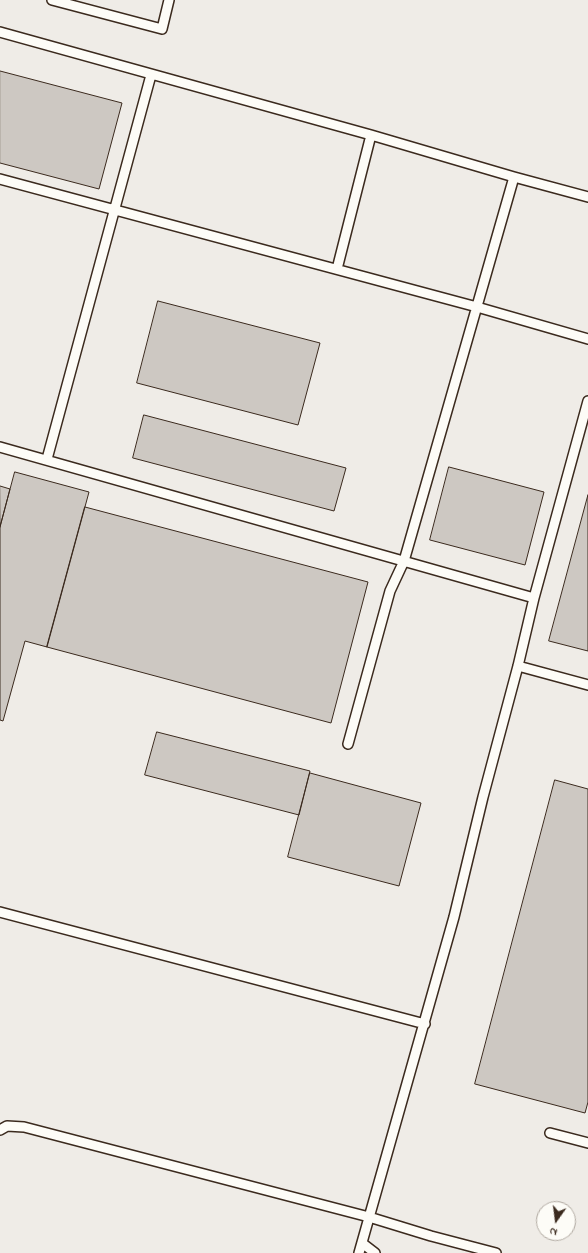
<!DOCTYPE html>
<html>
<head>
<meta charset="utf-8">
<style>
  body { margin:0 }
  #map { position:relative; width:588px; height:1253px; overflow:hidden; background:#fdfcf7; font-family:"Indie Flower",sans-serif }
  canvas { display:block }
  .north { position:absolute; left:536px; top:1201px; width:40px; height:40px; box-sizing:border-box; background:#fdfcf7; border:1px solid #afa8a0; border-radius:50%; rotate:194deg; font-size:11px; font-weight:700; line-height:16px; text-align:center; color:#3b2a1e }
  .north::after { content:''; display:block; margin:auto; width:14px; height:18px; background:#3b2a1e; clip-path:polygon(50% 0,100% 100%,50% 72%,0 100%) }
</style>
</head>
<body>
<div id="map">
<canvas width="588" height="1253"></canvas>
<div class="north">N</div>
</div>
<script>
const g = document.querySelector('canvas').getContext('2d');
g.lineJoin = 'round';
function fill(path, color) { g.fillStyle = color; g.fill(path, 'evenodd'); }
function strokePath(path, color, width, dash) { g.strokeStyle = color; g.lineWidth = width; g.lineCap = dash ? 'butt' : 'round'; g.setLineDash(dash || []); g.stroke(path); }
fill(new Path2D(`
  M 0,0 L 588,0 L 588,1253 L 0,1253 ZM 544,1209 L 568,1209 L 568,1233 L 544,1233 Z`), '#efece7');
const building = new Path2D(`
  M 0,71 L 122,103 L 99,189 L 0,163 Z
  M 158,301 L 320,343 L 298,425 L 137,383 Z
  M 144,415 L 346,468 L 334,511 L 133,458 Z
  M 449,467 L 544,492 L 525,565 L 430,540 Z
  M 15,472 L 89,492 L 47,647 L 25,641 L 3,721 L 0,720 L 0,527 Z
  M 0,486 L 10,489 L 0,527 Z
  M 588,495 L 588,651 L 549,641 Z
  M 85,507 L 368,582 L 331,723 L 47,647 Z
  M 157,732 L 310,771 L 299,815 L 145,775 Z
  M 310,773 L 421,803 L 399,886 L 288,857 Z
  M 555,780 L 588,789 L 588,1102 L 585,1113 L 475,1084 Z`);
fill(building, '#cdc8c2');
strokePath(building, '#3b2a1e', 1);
const lane = new Path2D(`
  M 52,0 L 162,29 L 169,0
  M 0,32 L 371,135 L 514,177 L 588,197
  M 0,179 L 477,307 L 588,339
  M 337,269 L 371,135
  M 0,447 L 534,598
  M 47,459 L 151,75
  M 518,666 L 588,685
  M 348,744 L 390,591 L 404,561 L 514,177
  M 0,912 L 425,1024
  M 0,1130 L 7,1126 L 24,1127 L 369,1217 L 431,1236 L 496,1253
  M 550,1133 L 588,1143
  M 362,1243 L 375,1253
  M 359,1253 L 454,917 L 483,797 L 518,666 L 534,598 L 588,401`);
strokePath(lane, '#3b2a1e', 12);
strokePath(lane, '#fdfcf7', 9);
</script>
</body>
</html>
